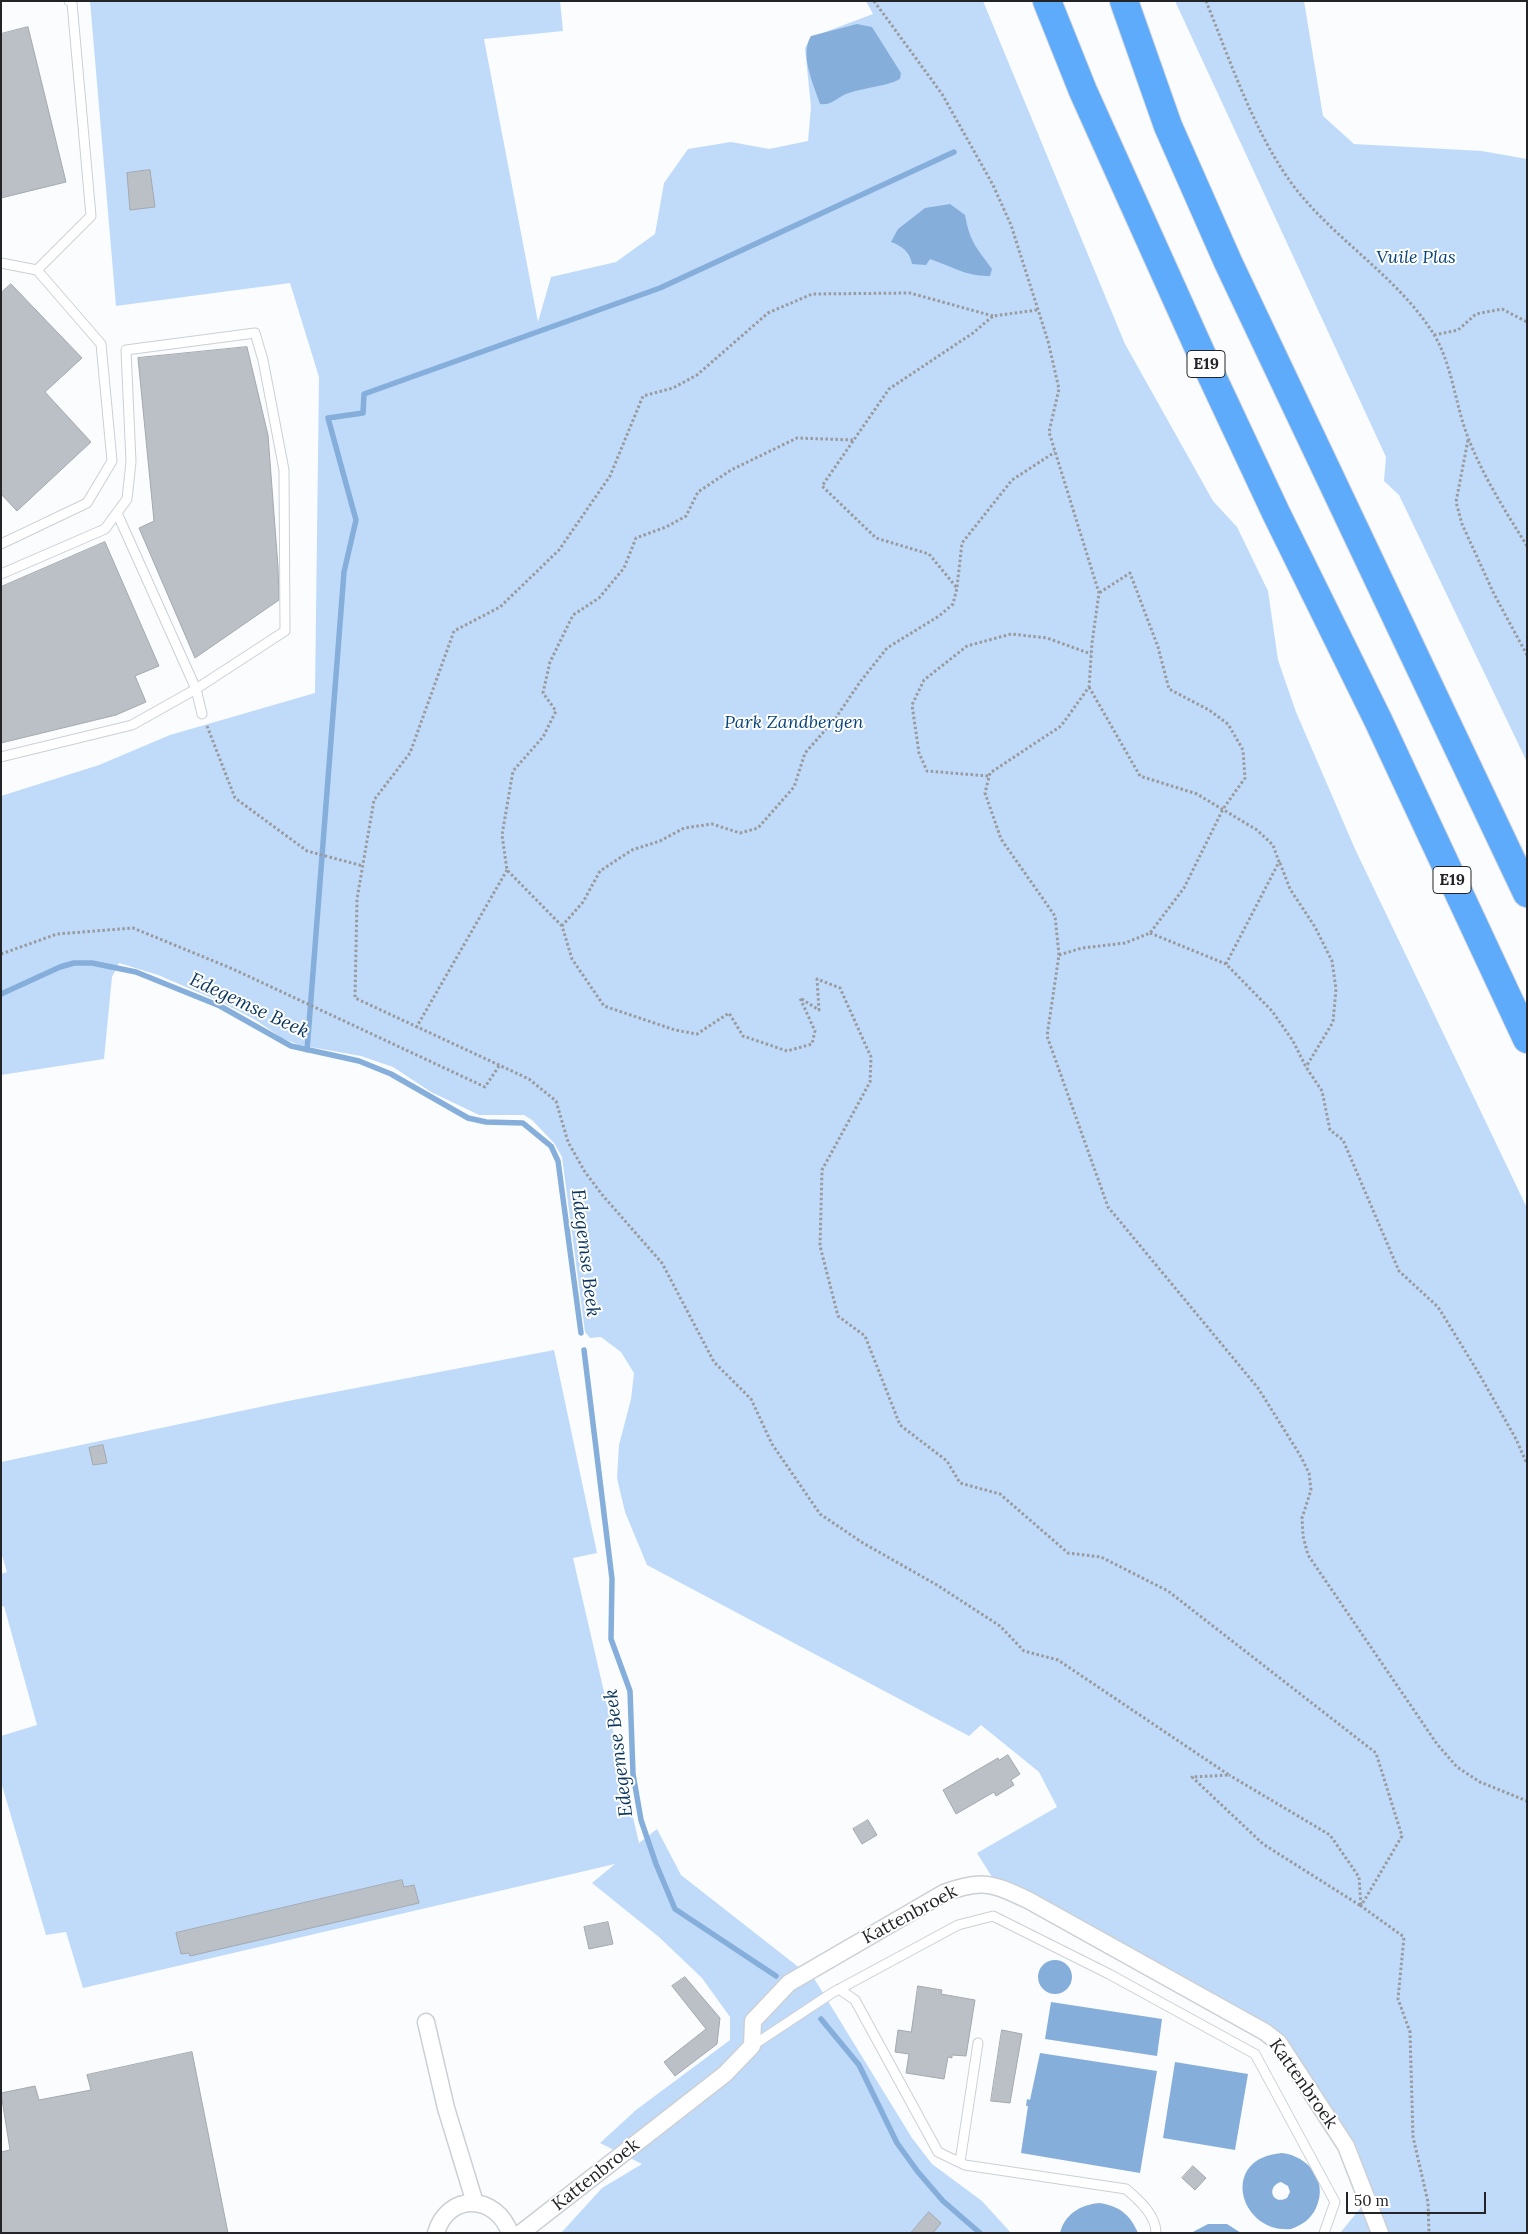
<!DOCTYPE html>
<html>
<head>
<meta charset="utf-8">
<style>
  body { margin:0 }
  #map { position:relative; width:1528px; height:2234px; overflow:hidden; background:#fafcfe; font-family:Lora,serif }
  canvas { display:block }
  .frame { position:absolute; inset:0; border:2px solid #232427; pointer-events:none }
  .scale { position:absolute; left:1346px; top:2192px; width:140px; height:22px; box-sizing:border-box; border:2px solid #232427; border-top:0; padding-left:6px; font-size:15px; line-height:18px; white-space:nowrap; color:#232427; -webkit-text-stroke:4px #fff; paint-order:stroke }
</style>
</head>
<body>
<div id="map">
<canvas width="1528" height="2234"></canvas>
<div class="frame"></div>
<div class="scale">50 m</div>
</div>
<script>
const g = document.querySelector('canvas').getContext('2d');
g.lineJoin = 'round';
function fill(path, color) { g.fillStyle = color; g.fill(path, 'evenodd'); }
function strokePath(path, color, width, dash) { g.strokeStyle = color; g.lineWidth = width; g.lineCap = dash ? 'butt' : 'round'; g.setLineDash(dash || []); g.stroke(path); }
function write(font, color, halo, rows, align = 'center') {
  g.font = font + ' Lora,serif'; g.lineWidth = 4; g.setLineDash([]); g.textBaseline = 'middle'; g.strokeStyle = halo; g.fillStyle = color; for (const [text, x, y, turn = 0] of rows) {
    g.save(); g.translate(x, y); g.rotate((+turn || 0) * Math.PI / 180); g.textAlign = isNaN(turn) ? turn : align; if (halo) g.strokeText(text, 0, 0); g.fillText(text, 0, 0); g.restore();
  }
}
fill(new Path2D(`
  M 90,1 L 560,1 L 563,31 L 484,39 L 538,322 L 551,277 L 616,262 L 655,234 L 664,183 L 688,149 L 731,142 L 769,149 L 808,141 L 811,107 L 805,48 L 812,37 L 873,14 L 866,1 L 983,1 L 1125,344 L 1213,501 L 1237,527 L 1268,591 L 1278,660 L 1296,712 L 1355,849 L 1527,1208 L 1527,2233 L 1340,2233 L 1368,2199 L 1279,2043 L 997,1885 L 977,1853 L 1057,1807 L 1039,1772 L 981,1725 L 969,1736 L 647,1565 L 625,1512 L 617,1478 L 619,1445 L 631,1399 L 634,1373 L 621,1352 L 601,1337 L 590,1338 L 585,1332 L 562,1157 L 554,1143 L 532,1120 L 524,1115 L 479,1115 L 431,1092 L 393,1067 L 361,1056 L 299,1045 L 282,1038 L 254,1019 L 221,1002 L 158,975 L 119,963 L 112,977 L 104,1059 L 1,1075 L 1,796 L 99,765 L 170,735 L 315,693 L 319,377 L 290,283 L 116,306 Z
  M 1175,1 L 1304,1 L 1323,116 L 1354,144 L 1482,151 L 1527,159 L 1527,762 L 1399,495 L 1384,481 L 1386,457 Z
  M 554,1350 L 597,1553 L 573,1558 L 639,1843 L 657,1829 L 681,1875 L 815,1980 L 912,2138 L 932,2164 L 982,2201 L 1011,2233 L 561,2233 L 602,2188 L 642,2164 L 600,2143 L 636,2110 L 730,2040 L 730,2017 L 702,1978 L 659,1937 L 592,1883 L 615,1864 L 83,1988 L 66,1932 L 46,1935 L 1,1782 L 1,1736 L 37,1725 L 4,1606 L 1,1607 L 1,1574 L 7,1572 L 1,1552 L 1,1462 L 288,1401 Z`), '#c0dbfa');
fill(new Path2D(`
  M 857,24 L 872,27 L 901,73 L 900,79 C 885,87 866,87 849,93 C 838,96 832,106 820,104 C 814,85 799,55 811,36 Z
  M 950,204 L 965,215 C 970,243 977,248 992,269 L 990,276 C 967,277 951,266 930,259 L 926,265 L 912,264 C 910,252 902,246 891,242 L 898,229 L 925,208 Z
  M1038 1977a17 17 0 1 1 34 0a17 17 0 1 1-34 0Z
  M 1051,2002 L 1162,2019 L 1157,2056 L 1045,2039 Z
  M 1040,2053 L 1157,2071 L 1140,2173 L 1021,2153 L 1028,2106 L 1026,2106 L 1027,2099 L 1030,2100 Z
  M 1175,2062 L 1248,2074 L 1235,2150 L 1163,2138 Z
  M 1282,2153 C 1308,2156 1329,2181 1316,2208 C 1311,2219 1302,2225 1291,2229 C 1240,2234 1218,2158 1282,2153 ZM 1281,2182 L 1288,2186 L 1290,2192 L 1287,2198 C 1272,2206 1266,2186 1281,2182 Z
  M 1099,2203 C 1119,2206 1130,2214 1138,2233 L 1060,2233 C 1065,2214 1080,2205 1099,2203 Z
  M 1208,2224 L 1227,2224 L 1241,2233 L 1191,2233 Z`), '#86aedb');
strokePath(new Path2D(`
  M 1,994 L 60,967 L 74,963 L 92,963 L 136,972 L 220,1006 L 291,1046 L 359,1061 L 391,1074 L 468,1118 L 486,1122 L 523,1123 L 551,1146 L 558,1161 L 581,1333
  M 307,1050 L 344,572 L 356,520 L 328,418 L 363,413 L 364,394 L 660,288 L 954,152
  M 584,1350 L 612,1579 L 611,1639 L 630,1691 L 633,1774 L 641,1820 L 656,1864 L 675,1909 L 776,1976
  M 821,2019 L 859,2065 L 897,2143 L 918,2172 L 943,2201 L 980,2233`), '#86aedb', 5.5);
const building = new Path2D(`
  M 28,27 L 66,182 L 1,198 L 1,34 Z
  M 150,170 L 155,207 L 130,210 L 127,173 Z
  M 11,284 L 82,358 L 45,392 L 91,442 L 17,511 L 1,494 L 1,293 Z
  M 247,347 L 268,435 L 278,567 L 279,600 L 195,658 L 139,528 L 154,521 L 138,358 Z
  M 105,542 L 159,666 L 135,676 L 146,702 L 116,715 L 1,743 L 1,587 Z
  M 103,1445 L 107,1463 L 93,1465 L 89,1448 Z
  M 1008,1755 L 1020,1774 L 1011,1780 L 1014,1785 L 996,1796 L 994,1792 L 956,1814 L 943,1790 L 998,1758 L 999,1760 Z
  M 868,1820 L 877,1835 L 862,1844 L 853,1829 Z
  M 402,1880 L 404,1887 L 414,1885 L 419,1903 L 190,1956 L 189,1953 L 181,1954 L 176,1933 Z
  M 608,1922 L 613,1944 L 589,1949 L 584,1927 Z
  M 685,1977 L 720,2018 L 717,2044 L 675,2076 L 664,2062 L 706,2029 L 672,1986 Z
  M 918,1986 L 942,1990 L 941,1994 L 975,2000 L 966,2056 L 952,2055 L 952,2058 L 948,2057 L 944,2079 L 906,2073 L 909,2054 L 895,2052 L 898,2030 L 911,2032 Z
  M 1002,2030 L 1022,2034 L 1010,2103 L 991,2101 Z
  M 192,2052 L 228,2233 L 1,2233 L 1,2152 L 10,2150 L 1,2093 L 35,2086 L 39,2100 L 91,2090 L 87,2075 Z
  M 1193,2166 L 1206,2178 L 1195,2190 L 1182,2178 Z
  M 929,2212 L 941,2223 L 933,2233 L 911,2233 Z`);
fill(building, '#bbc0c6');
strokePath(building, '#a4a9af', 1);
const lane = new Path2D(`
  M 1,263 L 37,270 L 101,344 L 112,461 L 87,503 L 1,544
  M 37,270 L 91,216 L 72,3 L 69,1
  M 1,574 L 105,529 L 127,499 L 131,462 L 126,350 L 255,333 L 263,360 L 284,470 L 285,631 L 196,689 L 202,714
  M 1,757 L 132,725 L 196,689 L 117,513
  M 839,1989 L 855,2000 L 938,2152 L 965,2165 L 1126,2189 C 1139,2200 1156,2215 1156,2233
  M 752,2046 L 832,1993 L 958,1925 L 993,1916 L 1109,1974 L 1255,2054 L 1335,2202 L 1324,2233
  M 960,2162 L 978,2043`);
const street = new Path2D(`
  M 426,2022 L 446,2108 L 475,2203
  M 436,2233 C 448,2192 496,2194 510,2233
  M 521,2233 L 725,2074 L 752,2046 L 753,2021 L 789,1983 L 944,1893 C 982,1879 992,1883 1028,1900 L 1265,2032 L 1279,2043 L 1346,2146 L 1380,2233`);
const highway = new Path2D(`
  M 1047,1 L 1083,91 L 1201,353 L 1276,513 L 1378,720 L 1527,1039
  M 1124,1 L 1168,126 L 1228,262 L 1527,893`);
strokePath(lane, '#cbd0d6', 11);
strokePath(street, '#cbd0d6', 19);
strokePath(highway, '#d7d8d8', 30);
strokePath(new Path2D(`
  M 874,1 L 942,94 L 993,185 L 1011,225 L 1048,341 L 1059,389 L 1049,432 L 1099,593 L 1092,643 L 1089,687 L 1061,726 L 990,773 L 985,793 L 1001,839 L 1055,916 L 1059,955 L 1047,1036 L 1108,1207 L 1258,1388 L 1300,1455 L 1309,1473 L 1311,1490 L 1302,1518 L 1303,1536 L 1308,1555 L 1437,1744 L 1457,1767 L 1480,1782 L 1527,1801
  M 1206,1 C 1232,65 1259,148 1305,200 C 1346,247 1399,280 1433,333 C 1453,365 1455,406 1469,440 C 1484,478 1506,512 1527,546
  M 1037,310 L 993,316 L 973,333 L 889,389 L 822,486 L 876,538 L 929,554 L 957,588 L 953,604 L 939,616 L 887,648 L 860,682 L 835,719 L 805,753 L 794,787 L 758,828 L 740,833 L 712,824 L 684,828 L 660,841 L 632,850 L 600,871 L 583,902 L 562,926 L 572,959 L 604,1006 L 675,1030 L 697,1034 L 729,1013 L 743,1036 L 787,1051 L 812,1044 L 815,1031 L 800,998 L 819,1010 L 817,979 L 840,988 L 871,1057 L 870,1082 L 822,1170 L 820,1246 L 838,1316 L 865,1336 L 900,1425 L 947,1461 L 960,1483 L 1000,1494 L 1068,1553 L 1101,1557 L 1168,1591 L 1376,1753 L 1402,1836 L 1361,1906 L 1404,1937 L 1398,1999 L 1410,2032 L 1413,2137 L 1428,2202 L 1429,2233
  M 993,316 L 910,293 L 812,294 L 768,313 L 697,375 L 673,388 L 643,396 L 610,476 L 559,550 L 500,607 L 454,631 L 410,753 L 374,800 L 357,899 L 355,998 L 529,1079 L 556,1101 L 568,1142 L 585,1172 L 604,1197 L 662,1263 L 714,1362 L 751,1399 L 772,1444 L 820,1514 L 863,1543 L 937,1585 L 1000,1626 L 1024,1651 L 1058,1660 L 1229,1775 L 1192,1777 L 1263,1844 L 1361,1906 L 1359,1877 L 1330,1835 L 1229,1775
  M 1434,335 L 1458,330 L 1476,314 L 1502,309 L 1527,322
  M 1468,440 L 1456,502 L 1462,524 L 1494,594 L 1527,655
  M 957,587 L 962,543 L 1012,480 L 1055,452
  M 1089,687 L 1140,776 L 1197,794 L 1257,830 L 1273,845 L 1279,862 L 1226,964 L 1272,1011 L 1293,1041 L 1306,1067 L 1322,1091 L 1330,1130 L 1343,1140 L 1399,1271 L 1438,1307 L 1478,1372 L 1516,1439 L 1527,1464
  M 207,726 L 235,798 L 307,851 L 363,866
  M 988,776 L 927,771 L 919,753 L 912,705 L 924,680 L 967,646 L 1011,634 L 1047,638 L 1091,654
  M 1280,863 L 1290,889 L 1315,927 L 1332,961 L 1336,989 L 1333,1022 L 1306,1067
  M 562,926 L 507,870 L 502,835 L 513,771 L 543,737 L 556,711 L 543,693 L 550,662 L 573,615 L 599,598 L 624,568 L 636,538 L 666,527 L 686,516 L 698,492 L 731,470 L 797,438 L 853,440
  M 1150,933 L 1226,964
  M 1,954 L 57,934 L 133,928 L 233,969 L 485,1087 L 499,1066
  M 1059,955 L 1082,948 L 1125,943 L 1150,933 L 1184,888 L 1223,809 L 1245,778 L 1243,750 L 1228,724 L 1209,710 L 1169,689 L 1158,647 L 1130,573 L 1099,593
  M 416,1028 L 507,870`), '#999a9d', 3, [2.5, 2.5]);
strokePath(lane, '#fff', 9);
strokePath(street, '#fff', 16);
strokePath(highway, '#5eaafb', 28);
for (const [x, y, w] of [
  [1206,364,38],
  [1452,880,38]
]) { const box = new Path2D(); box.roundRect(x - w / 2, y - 13.5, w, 27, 4); g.fillStyle = '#fff'; g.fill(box); strokePath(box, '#232427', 1); }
write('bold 16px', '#232427', null, [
  ["E19",1206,364],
  ["E19",1452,880]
]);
write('italic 18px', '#07447b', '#fff', [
  ["Vuile Plas",1416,258],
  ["Park Zandbergen",794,723]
]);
write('18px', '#232427', '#fff', [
  ["Kattenbroek",910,1915,-28],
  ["Kattenbroek",1303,2084,55],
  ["Kattenbroek",596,2175,-38]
]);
write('italic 19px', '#09355e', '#fff', [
  ["Edegemse Beek",249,1006,25],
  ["Edegemse Beek",585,1253,83],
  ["Edegemse Beek",619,1753,-97]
]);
</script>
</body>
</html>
